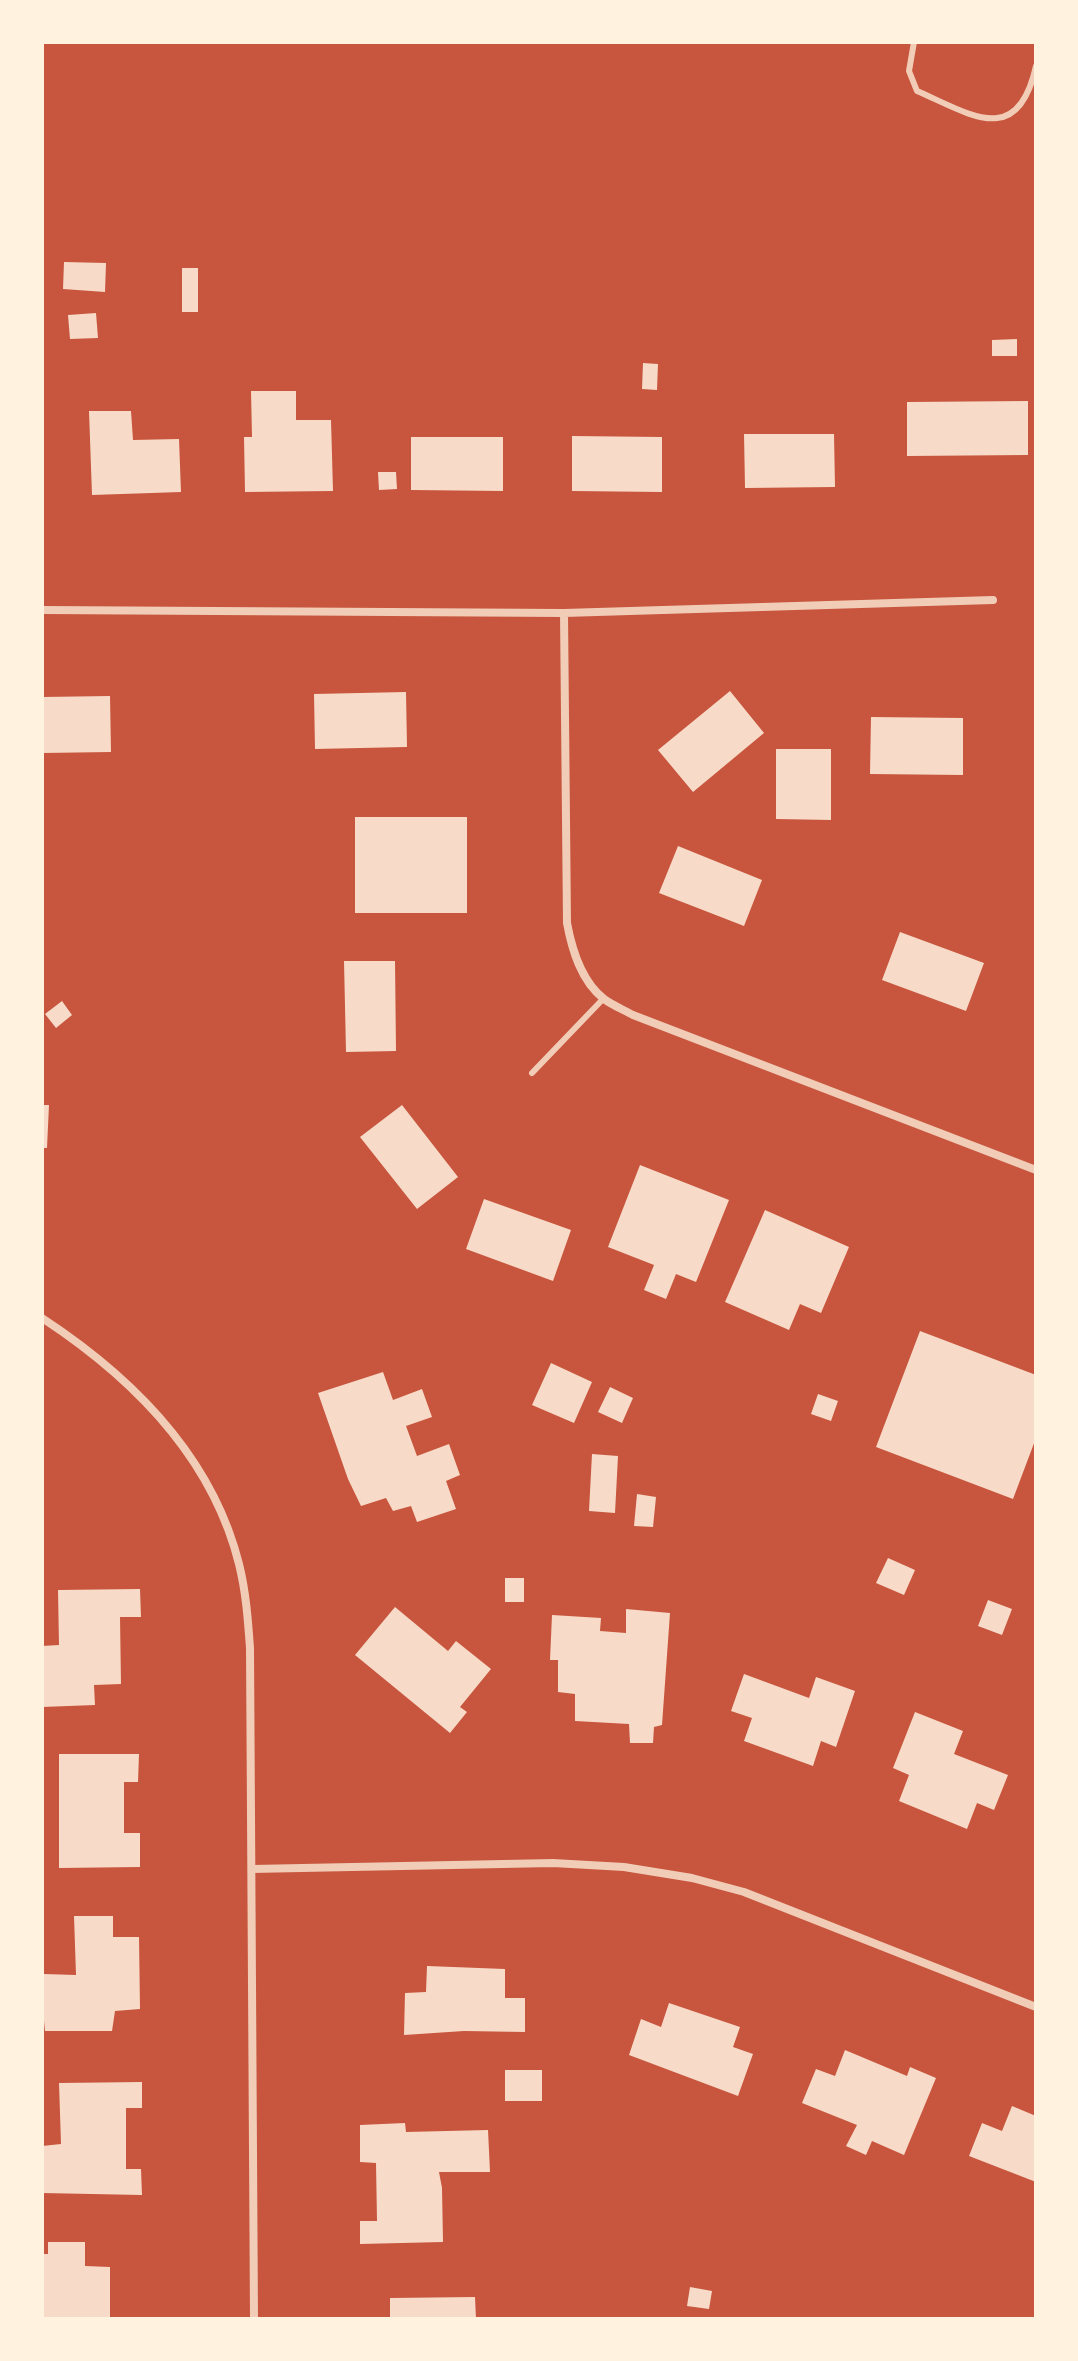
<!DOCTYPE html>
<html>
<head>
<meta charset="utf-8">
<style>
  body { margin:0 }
  #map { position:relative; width:1078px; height:2361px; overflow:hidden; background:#c8553d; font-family:"PT Sans",sans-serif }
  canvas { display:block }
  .frame { position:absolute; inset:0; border:44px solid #fff3e0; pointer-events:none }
</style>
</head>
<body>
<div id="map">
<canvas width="1078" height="2361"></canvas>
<div class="frame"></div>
</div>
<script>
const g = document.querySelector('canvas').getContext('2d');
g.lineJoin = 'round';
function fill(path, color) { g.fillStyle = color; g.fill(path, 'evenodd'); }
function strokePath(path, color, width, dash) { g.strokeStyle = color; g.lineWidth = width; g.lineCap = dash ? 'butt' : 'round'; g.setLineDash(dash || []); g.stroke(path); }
fill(new Path2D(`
  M 64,262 L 106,263 L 105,292 L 63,289 Z
  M 182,268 L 198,268 L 198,312 L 182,312 Z
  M 96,313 L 98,338 L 70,339 L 68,315 Z
  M 1017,339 L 1017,356 L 992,356 L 992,340 Z
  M 643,363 L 658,364 L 657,390 L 642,389 Z
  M 251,391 L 296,391 L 296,420 L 331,420 L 333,491 L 245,492 L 244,437 L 252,437 Z
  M 1028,401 L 1028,455 L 907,456 L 907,402 Z
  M 89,411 L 131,411 L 133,440 L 179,439 L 181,492 L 92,495 Z
  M 744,434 L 834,434 L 835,487 L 745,488 Z
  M 572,436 L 662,437 L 662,492 L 572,491 Z
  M 411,437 L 503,437 L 503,491 L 411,490 Z
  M 378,472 L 396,472 L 397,489 L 379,490 Z
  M 730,691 L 764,733 L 693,792 L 658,750 Z
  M 406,692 L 407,747 L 315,749 L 314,694 Z
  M 110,696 L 111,752 L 42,753 L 42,697 Z
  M 871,717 L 963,718 L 963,775 L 870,774 Z
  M 776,749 L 831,749 L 831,820 L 776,819 Z
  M 355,817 L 467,817 L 467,913 L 355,913 Z
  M 678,846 L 762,880 L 744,926 L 659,893 Z
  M 900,932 L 984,963 L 966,1011 L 882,980 Z
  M 344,961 L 395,961 L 396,1051 L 346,1052 Z
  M 62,1001 L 72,1015 L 56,1028 L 45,1014 Z
  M 42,1105 L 49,1105 L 47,1148 L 42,1148 Z
  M 402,1105 L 458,1177 L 417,1209 L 360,1137 Z
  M 640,1165 L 729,1200 L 696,1282 L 676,1274 L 666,1299 L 644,1290 L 654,1265 L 608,1247 Z
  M 484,1199 L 571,1230 L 553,1281 L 466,1249 Z
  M 765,1210 L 849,1247 L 821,1313 L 800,1304 L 789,1330 L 725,1302 Z
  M 920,1331 L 1036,1375 L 1036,1438 L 1013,1499 L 876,1447 Z
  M 551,1363 L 592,1382 L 574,1423 L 532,1405 Z
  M 383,1372 L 393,1400 L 422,1389 L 432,1417 L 406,1426 L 417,1456 L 449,1444 L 460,1475 L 446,1481 L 456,1509 L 417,1522 L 411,1506 L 393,1511 L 386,1498 L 361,1506 L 348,1479 L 318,1393 Z
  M 610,1387 L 633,1398 L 622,1423 L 598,1412 Z
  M 818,1394 L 838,1401 L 831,1421 L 811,1414 Z
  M 592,1454 L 618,1456 L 615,1513 L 589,1511 Z
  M 637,1494 L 656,1497 L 653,1527 L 634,1526 Z
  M 888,1558 L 915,1570 L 904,1595 L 876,1583 Z
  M 505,1578 L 524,1578 L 524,1602 L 505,1602 Z
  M 140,1589 L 141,1617 L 120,1617 L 121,1684 L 94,1685 L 95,1705 L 42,1707 L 42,1646 L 59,1645 L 58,1590 Z
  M 988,1600 L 1012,1609 L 1002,1635 L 978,1626 Z
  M 395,1607 L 448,1651 L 456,1641 L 491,1669 L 460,1707 L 467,1712 L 450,1733 L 355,1655 Z
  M 626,1609 L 670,1613 L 662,1725 L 654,1727 L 653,1743 L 630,1743 L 629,1724 L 575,1721 L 575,1694 L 558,1692 L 558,1660 L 550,1660 L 552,1615 L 601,1618 L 600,1631 L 626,1633 Z
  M 744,1674 L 809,1698 L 816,1677 L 855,1691 L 836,1747 L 821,1741 L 813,1766 L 744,1741 L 752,1718 L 731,1711 Z
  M 915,1712 L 963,1731 L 954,1754 L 1008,1775 L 994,1810 L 977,1803 L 967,1829 L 899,1801 L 909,1775 L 893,1768 Z
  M 59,1754 L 139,1754 L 138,1782 L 124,1782 L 124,1833 L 140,1833 L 140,1867 L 59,1868 Z
  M 74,1916 L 113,1916 L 113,1937 L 139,1937 L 140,2009 L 115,2011 L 112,2031 L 45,2031 L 44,2021 L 42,2021 L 44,1974 L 76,1975 Z
  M 427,1966 L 505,1969 L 505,1998 L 525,1998 L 525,2032 L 464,2031 L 404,2035 L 405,1993 L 426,1992 Z
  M 669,2003 L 740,2027 L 733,2047 L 753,2054 L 738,2096 L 629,2055 L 641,2019 L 661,2027 Z
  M 845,2050 L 907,2076 L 910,2067 L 936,2078 L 904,2155 L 872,2141 L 866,2155 L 846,2146 L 857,2125 L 802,2103 L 816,2069 L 835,2076 Z
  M 505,2070 L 542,2070 L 542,2101 L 505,2101 Z
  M 142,2082 L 142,2108 L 126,2108 L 126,2169 L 141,2169 L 142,2195 L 42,2193 L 42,2146 L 61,2144 L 59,2083 Z
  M 1012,2106 L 1036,2116 L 1036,2182 L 969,2156 L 982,2123 L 1002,2131 Z
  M 405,2123 L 406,2132 L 488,2130 L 490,2172 L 439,2172 L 442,2188 L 443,2242 L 360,2244 L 360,2221 L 377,2221 L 376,2163 L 360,2162 L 360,2125 Z
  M 48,2242 L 85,2242 L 85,2266 L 110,2267 L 110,2319 L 42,2319 L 42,2254 L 48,2254 Z
  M 690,2287 L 712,2291 L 709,2309 L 687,2306 Z
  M 475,2297 L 476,2319 L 390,2319 L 390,2298 Z`), '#f7dbc8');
strokePath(new Path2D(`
  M 914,42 L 909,71 L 917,91 C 970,114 1018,149 1036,66
  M 532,1073 L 603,999`), '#f1ccb7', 6);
strokePath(new Path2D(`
  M 42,610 L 564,613 L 993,600
  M 564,613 L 567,923 C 572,950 581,981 604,999 C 612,1005 624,1010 633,1015 L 1036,1170
  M 42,1318 C 132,1377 212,1456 239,1564 C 246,1592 248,1620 250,1648 L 254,2319
  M 252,1869 L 553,1863 L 624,1867 L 692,1878 L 744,1892 L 1036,2007`), '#f1ccb7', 8);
</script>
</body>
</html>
